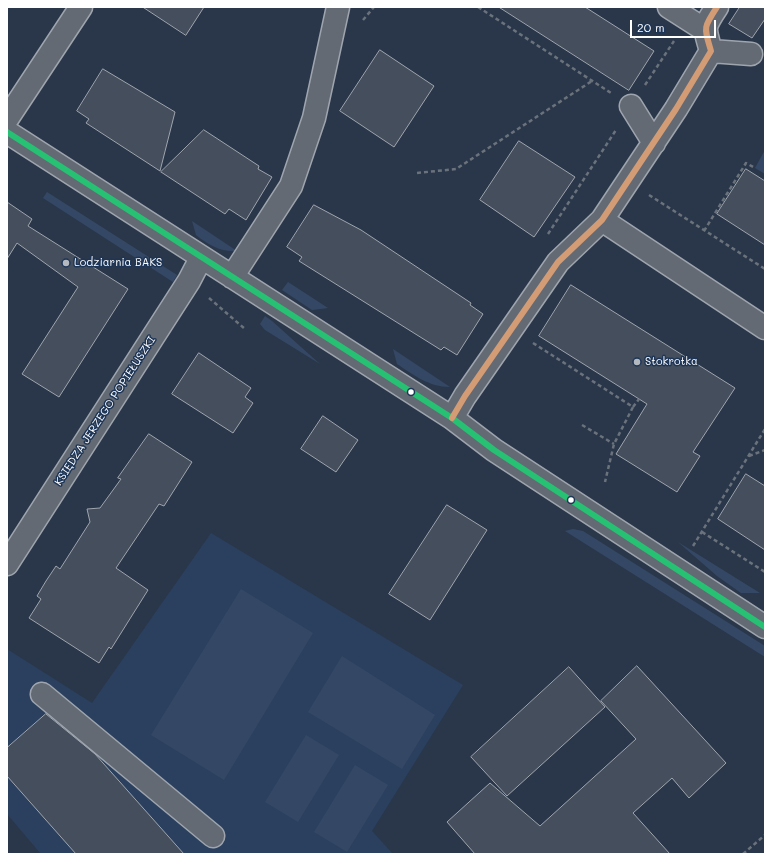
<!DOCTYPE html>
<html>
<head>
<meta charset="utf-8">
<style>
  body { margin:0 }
  #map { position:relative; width:772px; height:861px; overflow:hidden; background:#2a374a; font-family:Mali,sans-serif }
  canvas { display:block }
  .frame { position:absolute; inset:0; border:8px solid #fff; pointer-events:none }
  .scale { position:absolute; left:630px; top:20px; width:86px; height:18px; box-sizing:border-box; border:2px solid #fff; border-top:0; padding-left:5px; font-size:12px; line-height:14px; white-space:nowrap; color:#fff; -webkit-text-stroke:3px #1d3557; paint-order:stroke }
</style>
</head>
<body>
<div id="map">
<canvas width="772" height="861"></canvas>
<div class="frame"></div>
<div class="scale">20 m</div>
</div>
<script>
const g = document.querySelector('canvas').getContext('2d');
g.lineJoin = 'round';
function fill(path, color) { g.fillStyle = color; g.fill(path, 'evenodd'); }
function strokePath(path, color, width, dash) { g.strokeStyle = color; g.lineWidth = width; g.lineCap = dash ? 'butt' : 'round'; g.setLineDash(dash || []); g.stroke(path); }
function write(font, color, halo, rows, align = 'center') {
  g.font = font + ' Mali,sans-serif'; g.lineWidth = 3; g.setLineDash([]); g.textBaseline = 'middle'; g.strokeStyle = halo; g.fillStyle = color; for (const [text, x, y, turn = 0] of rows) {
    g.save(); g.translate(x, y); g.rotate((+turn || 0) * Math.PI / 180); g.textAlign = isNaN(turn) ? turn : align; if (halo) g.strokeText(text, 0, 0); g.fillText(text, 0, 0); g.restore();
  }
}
fill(new Path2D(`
  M 211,533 L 463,685 L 372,831 L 393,854 L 41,854 L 7,814 L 7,649 L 92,703 Z`), '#2a405e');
fill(new Path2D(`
  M 765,150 L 765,174 L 755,168 Z
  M 47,192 L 177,275 L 173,282 L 43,198 Z
  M 192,221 L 237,251 C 220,252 209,245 196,235 Z
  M 288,282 L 328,308 L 312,310 L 282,290 Z
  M 265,316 L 272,321 L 320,364 L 265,330 L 260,324 Z
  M 393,349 L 450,387 C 429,387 414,375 397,364 Z
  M 573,529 L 583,531 L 765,646 L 765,657 L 565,531 Z
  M 678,542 L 760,593 L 741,593 L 717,576 Z
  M 241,589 L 313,633 L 224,780 L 151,735 Z
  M 342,656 L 435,715 L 402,769 L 308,712 Z
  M 306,735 L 339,755 L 298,822 L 265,802 Z
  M 355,765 L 388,785 L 347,852 L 314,832 Z`), '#344865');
const building = new Path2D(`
  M 143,7 L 204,7 L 186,35 Z
  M 499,7 L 585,7 L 654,51 L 629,90 Z
  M 740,7 L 765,7 L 765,19 L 752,38 L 729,24 Z
  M 380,50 L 434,86 L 394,147 L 340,111 Z
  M 103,69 L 175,112 L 160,171 L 86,123 L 89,119 L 77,111 Z
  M 204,130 L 259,166 L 258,169 L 272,177 L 246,220 L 229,209 L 225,214 L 161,172 Z
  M 519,141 L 575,177 L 534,237 L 480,200 Z
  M 746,169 L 765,181 L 765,245 L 717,214 Z
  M 7,202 L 32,219 L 28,226 L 128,289 L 59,397 L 22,374 L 78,287 L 17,243 L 7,259 Z
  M 314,205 L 361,230 L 471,303 L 470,305 L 483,314 L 457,355 L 444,347 L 441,350 L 299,261 L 302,257 L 287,247 Z
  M 571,285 L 735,388 L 693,452 L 700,456 L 677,492 L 616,454 L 647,404 L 539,336 Z
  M 199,353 L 251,388 L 245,397 L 253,403 L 233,433 L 172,394 Z
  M 323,416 L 358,440 L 336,472 L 301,449 Z
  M 149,434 L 192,462 L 164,506 L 159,504 L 116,568 L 148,590 L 111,649 L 109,647 L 99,663 L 29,618 L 41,599 L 37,596 L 46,581 L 56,566 L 60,569 L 90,522 L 87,509 L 100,508 L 121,479 L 118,478 Z
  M 746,474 L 765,486 L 765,550 L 718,519 Z
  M 447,505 L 487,530 L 430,620 L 389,594 Z
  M 637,666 L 726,763 L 689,798 L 672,778 L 633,813 L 670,854 L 475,854 L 447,822 L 490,783 L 540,826 L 636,739 L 601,701 Z
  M 569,667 L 605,707 L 507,796 L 471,757 Z
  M 46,714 L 95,754 L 184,854 L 76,854 L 7,776 L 7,748 Z`);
fill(building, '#444e5c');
strokePath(building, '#9fa5ae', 1);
const minor = new Path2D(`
  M 669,7 L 705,30
  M 711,51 L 751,54
  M 631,106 L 654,143
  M 7,119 L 81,7
  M 7,132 L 452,418 L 494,450 L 765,627
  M 602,220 L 765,328
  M 232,277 L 291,186 L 314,118 L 338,7
  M 452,418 L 465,396 L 558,262 L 602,220 L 676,109 L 711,51 C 704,27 703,28 717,7
  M 7,564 L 189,281 L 201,258
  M 42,694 L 213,836`);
strokePath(minor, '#9fa5ae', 25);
strokePath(new Path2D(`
  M 478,7 L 611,93
  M 363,20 L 374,7
  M 645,85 L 674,41
  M 417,173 L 456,169 L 592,81
  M 649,195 L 765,269
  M 704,231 L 746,163 L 755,168
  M 548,234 L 616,130
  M 209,298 L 245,329
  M 533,343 L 633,407 L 614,444 L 605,482
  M 633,407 L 639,399
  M 582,425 L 614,444
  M 749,456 L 765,450
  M 702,532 L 765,572
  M 693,546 L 765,429
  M 743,854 L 765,835`), '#6a727c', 2.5, [4, 3]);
strokePath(minor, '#636a74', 22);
strokePath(new Path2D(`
  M 7,132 L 452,418 L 494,450 L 765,627`), '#26c172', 6);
strokePath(new Path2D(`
  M 452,418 L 465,396 L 558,262 L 602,220 L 676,109 L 711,51 C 704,27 703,28 717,7`), '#d39c74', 6);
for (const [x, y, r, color] of [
  [66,263,4,"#b4b9c0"],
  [637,362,4,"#b4b9c0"],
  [411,392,3.5,"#fff"],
  [571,500,3.5,"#fff"]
]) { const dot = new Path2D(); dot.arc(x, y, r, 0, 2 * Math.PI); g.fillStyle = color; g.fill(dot); strokePath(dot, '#1d3557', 1.5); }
write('11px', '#fff', '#1d3557', [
  ["Lodziarnia BAKS",74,263],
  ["Stokrotka",645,362]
], 'left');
write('11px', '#fff', '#1d3557', [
  ["KSIĘDZA JERZEGO POPIEŁUSZKI",105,411,-57]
]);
</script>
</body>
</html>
